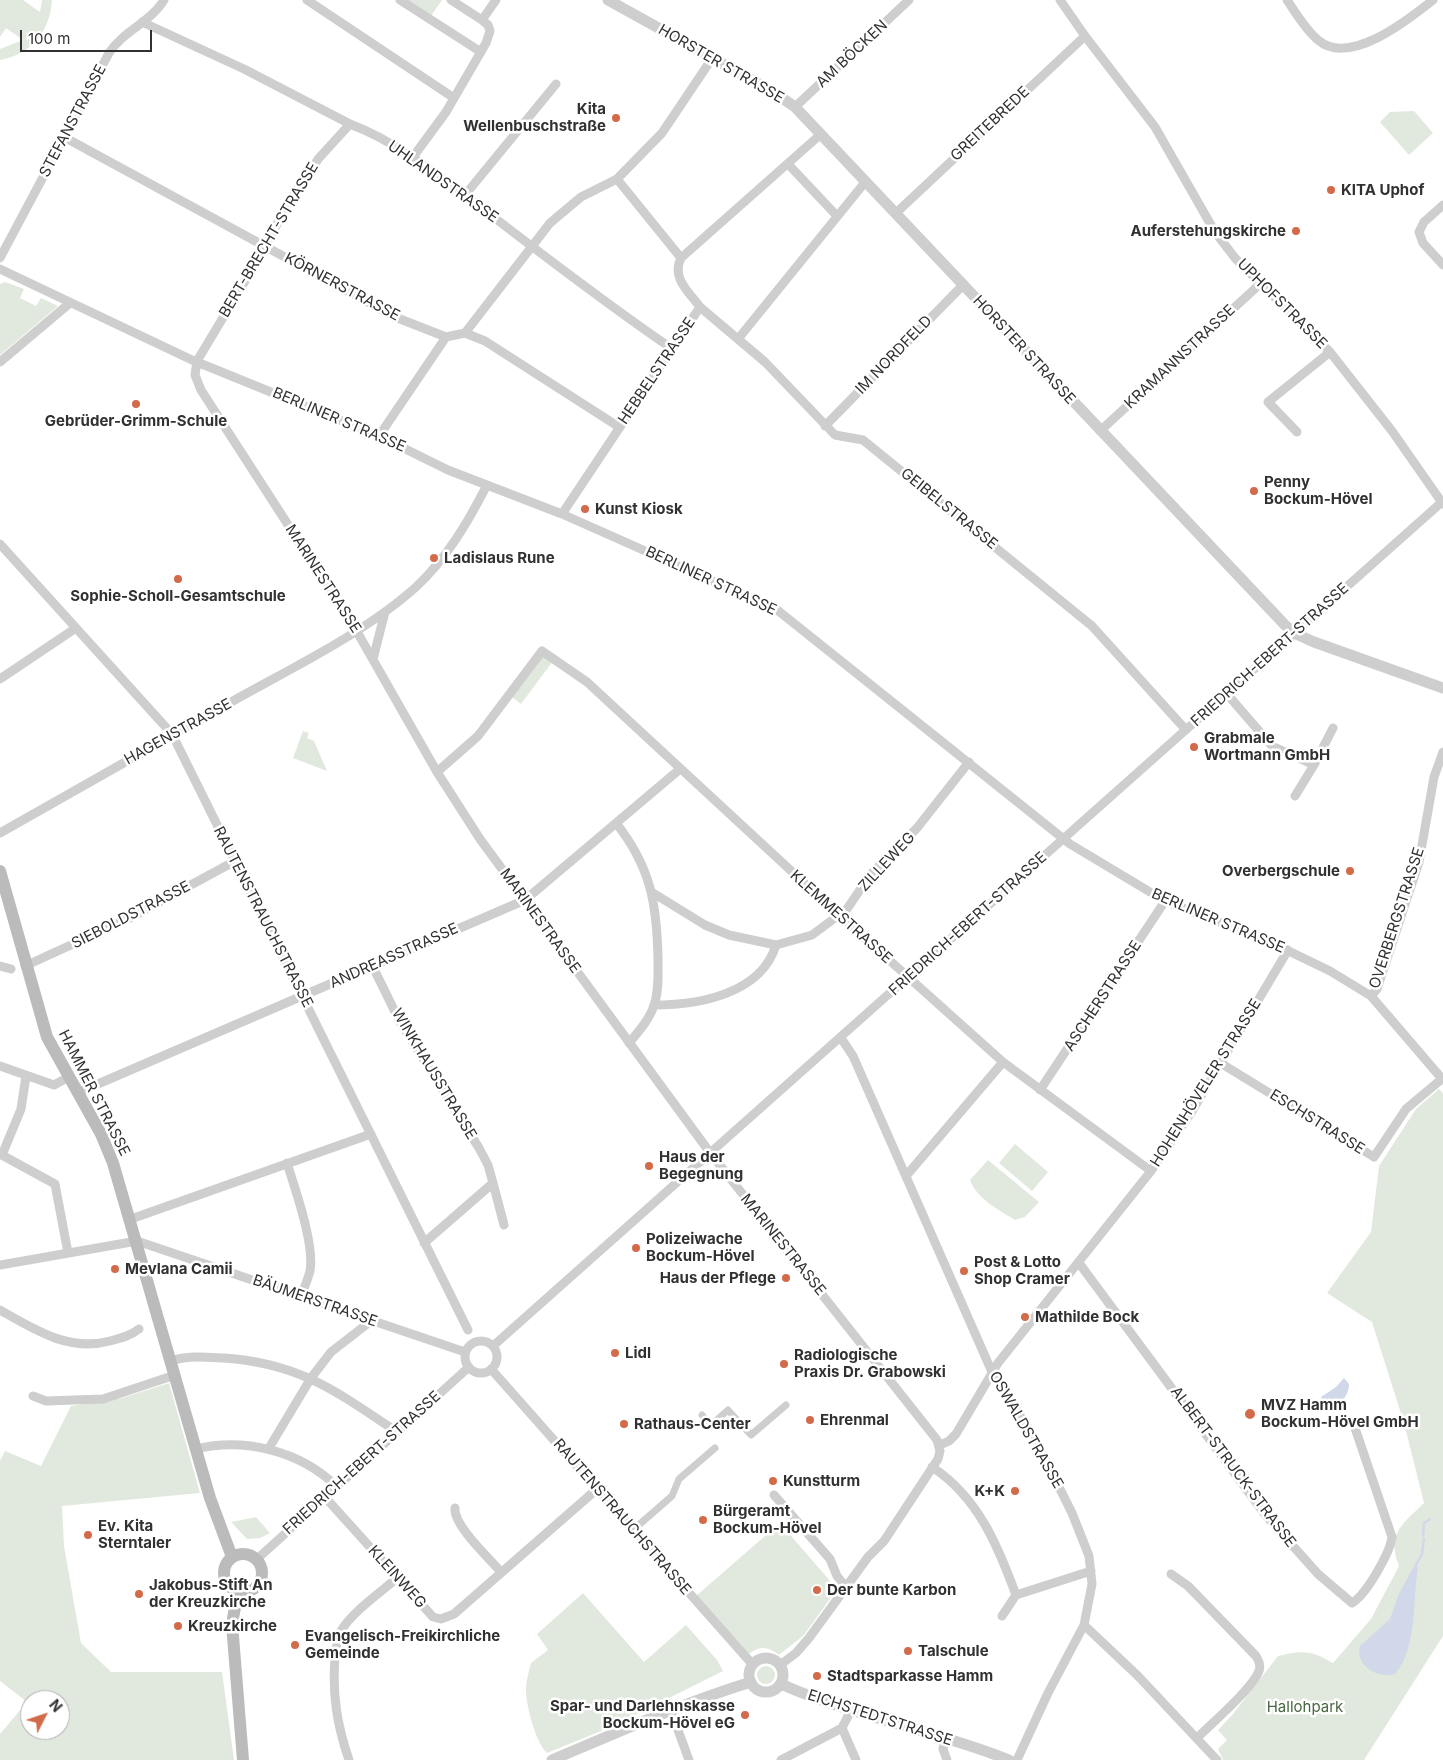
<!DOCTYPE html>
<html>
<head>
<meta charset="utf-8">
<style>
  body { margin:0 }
  #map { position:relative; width:1443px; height:1760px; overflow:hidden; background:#fff; font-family:Inter,sans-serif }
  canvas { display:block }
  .north { position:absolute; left:20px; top:1690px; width:50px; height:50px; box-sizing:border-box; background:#fff; border:1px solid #adadad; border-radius:50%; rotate:49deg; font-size:14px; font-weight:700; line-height:20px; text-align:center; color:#313131 }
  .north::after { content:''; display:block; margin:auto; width:18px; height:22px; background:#d26b4a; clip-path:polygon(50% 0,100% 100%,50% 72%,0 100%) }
  .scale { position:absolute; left:20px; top:30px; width:132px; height:22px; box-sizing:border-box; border:2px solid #313131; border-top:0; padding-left:6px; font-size:15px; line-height:18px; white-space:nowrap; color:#313131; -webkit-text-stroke:4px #fff; paint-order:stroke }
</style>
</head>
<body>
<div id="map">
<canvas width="1443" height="1760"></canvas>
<div class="north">N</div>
<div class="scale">100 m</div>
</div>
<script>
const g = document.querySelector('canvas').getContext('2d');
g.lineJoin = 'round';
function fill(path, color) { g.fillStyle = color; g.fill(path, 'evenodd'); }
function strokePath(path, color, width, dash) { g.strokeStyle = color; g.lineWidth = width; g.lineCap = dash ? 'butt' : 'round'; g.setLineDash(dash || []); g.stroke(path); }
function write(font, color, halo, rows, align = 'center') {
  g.font = font + ' Inter,sans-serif'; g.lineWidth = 5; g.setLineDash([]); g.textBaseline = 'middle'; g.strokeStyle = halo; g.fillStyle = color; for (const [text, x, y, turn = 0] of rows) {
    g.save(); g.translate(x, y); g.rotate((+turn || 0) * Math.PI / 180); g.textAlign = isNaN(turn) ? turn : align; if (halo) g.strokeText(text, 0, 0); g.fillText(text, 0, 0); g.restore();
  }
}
fill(new Path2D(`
  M 0,0 L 23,0 L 40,12 L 42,0 L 52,0 C 50,31 32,54 0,60 L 0,49 L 23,40 L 6,28 L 0,37 Z
  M 407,0 L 442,0 L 431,16 Z
  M 1414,111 L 1433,133 L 1409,155 L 1380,122 L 1390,112 Z
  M 5,282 L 24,289 L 20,298 L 36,306 L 41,298 L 58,306 L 0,355 L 0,284 Z
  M 543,655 L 553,661 L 521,704 L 512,697 Z
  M 303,731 L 309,733 L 307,738 L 314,741 L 327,771 L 293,758 Z
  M 1439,1089 L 1443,1093 L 1443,1636 L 1364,1760 L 1223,1760 L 1218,1749 L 1227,1740 L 1218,1730 L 1233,1714 L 1278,1656 C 1303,1650 1311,1650 1333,1663 L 1371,1619 L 1399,1566 C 1386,1533 1403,1524 1424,1503 L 1404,1423 L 1372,1322 L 1327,1293 L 1371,1232 L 1379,1166 L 1416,1109 Z
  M 1015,1144 L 1048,1172 L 1032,1191 L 999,1163 Z
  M 988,1160 L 1039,1202 L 1025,1217 L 1015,1220 C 999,1210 977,1199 970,1180 Z
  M 169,1383 L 200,1493 L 62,1506 L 64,1546 L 81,1643 L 111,1672 L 222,1672 L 234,1760 L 0,1760 L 0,1734 L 27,1702 L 0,1681 L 0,1461 L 5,1451 L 41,1466 L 71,1406 L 122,1398 ZM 30,1700 L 60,1700 L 60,1730 L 30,1730 Z
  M 256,1517 L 270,1533 L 260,1538 L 247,1539 L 231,1522 Z
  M 780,1523 L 837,1589 L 804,1635 L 779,1655 C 769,1647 760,1645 749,1654 L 696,1596 Z
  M 583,1593 L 644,1662 L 686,1625 L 717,1660 L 723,1671 L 611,1727 L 547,1753 C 536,1743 526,1706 526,1690 C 526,1681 529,1671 531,1663 L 548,1650 L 537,1634 Z
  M757 1675a9 9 0 1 1 18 0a9 9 0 1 1-18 0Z`), '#e1e9de');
fill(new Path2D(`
  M 1344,1378 L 1349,1384 C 1349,1397 1336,1414 1322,1404 L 1321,1397 L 1336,1387 Z
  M 1414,1566 L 1417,1566 L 1418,1568 C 1412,1601 1418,1647 1395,1674 C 1378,1679 1355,1666 1360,1646 L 1390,1619 L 1399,1594 Z`), '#d0d8e9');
strokePath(new Path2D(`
  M 1423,1536 L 1424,1523 L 1430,1519
  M 1416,1565 L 1422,1554 L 1424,1539`), '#d0d8e9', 2.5);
strokePath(new Path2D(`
  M 702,1415 L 711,1425 L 728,1410 L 751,1435 L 786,1405
  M 633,1530 L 672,1496 L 679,1479 L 715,1448`), '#cecece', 7);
strokePath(new Path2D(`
  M 307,0 L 454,98
  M 400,0 L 481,52
  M 451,0 L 482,20 L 496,0
  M 1060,0 L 1085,36 L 1155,127 L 1215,232 L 1235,258 L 1330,352 L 1392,431 L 1443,504
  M 1287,0 C 1296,13 1305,29 1318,40 C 1349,67 1408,20 1433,0
  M 142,22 L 244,69 L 350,124 C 400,143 445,180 487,212 C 548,259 608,305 671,348
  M 795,107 L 909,0
  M 350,124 L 319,158 L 291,198 L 260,256 L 197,361 L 195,375 L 201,390 L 356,630 L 437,772 L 480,839 L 711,1154 L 937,1440 L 940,1451 L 938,1459 L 884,1541 L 868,1557 L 809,1638 L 796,1653 L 780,1665
  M 64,137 L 395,317 L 446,337 L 465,333 L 485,341 L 619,427
  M 413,157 L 446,112 L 486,43 L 490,31 L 488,25 L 482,20
  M 788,164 L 837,216
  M 617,179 L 681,258
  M 465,195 L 556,84
  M 1443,205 L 1424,222 L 1419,232 L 1423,243 L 1443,265
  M 896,213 L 1085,36
  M 0,258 L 109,53 C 123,31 151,22 164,0
  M 0,269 L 192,360 L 379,436 L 448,470 L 562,514 L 776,609 L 1070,844 L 1165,901 L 1268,941 L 1330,971 L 1371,996 L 1443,1080
  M 700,307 L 765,362 L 835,435 L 863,440 L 1092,626 L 1186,730
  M 465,333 L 550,223 L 581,197 L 617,179 L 662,133 L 713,57
  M 738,339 L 866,181
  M 0,362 L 70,303
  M 825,426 L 963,285
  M 1100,431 L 1260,284
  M 1297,432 L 1268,402 L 1330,352
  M 379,436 L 446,337
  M 562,514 L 700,307 C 689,292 671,278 681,258 L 821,134
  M 0,544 L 172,734 L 468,1330
  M 373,659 L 385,612
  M 0,679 L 76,628
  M 1227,694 L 1272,746 L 1314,765
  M 437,772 L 478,736 L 542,651 L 587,682 L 840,916 L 1003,1062 L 1151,1171
  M 1295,796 L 1314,765 L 1333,728
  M 616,823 C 651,867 657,905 658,959 C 658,973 659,992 654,1005 C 650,1019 638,1032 629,1043
  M 0,833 C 80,787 160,742 240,697 C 298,665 367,631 416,587 C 447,558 468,522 487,485
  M 653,893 L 705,925 L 729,935 L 776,945 L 812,935 L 847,909 L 870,875 L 917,828 L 969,762
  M 372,965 L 400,1022 L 479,1148 L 488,1165 L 493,1183 L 424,1243
  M 0,966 L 11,969
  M 25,966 L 132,917 L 235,861
  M 1371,996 L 1377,989 L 1419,862 L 1434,777 L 1443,752
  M 654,1005 C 699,1005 761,994 776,945
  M 841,1038 L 853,1056 L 992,1372 L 1034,1437 L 1072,1513 L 1089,1556 L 1092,1584 L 1084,1625 L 1048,1693 L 1017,1760
  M 1222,1064 L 1374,1157 L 1406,1109 L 1443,1078
  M 0,1066 L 54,1085 L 67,1078
  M 1040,1090 L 1165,901
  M 77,1093 L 525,900 L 680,769
  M 0,1154 L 55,1184 L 68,1253
  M 2,1155 L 21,1109 L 26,1076
  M 287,1163 C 295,1189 315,1245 310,1271 C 308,1279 304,1288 301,1297
  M 906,1176 L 1003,1062
  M 493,1183 L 504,1225
  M 131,1219 L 371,1134
  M 1079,1263 L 1267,1517 L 1318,1574 L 1352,1603 C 1366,1595 1390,1553 1392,1537 L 1355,1428
  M 0,1265 L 137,1241 L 465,1352
  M 0,1310 C 35,1330 69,1352 110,1341 C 121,1338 130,1336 139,1329
  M465 1357a16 16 0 1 1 32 0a16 16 0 1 1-32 0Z
  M 493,1346 L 1443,501
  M 171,1361 C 188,1355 206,1357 224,1358 C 299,1363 336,1391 397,1432
  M 491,1369 L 753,1665
  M 33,1396 L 46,1401 L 103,1399 L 175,1375
  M 940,1445 L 949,1441 L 956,1434 L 998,1363 L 1151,1171 L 1191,1113 L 1288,950
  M 269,1448 L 311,1378 L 331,1352 L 371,1321
  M 196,1449 C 244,1437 300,1451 336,1486
  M 932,1467 C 978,1497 998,1546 1016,1595 L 1091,1571
  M 774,1495 L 830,1559 L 837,1576 L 846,1587
  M 324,1496 L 433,1617 L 441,1619 L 454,1614 L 597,1489
  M 455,1508 C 453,1525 490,1559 501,1572
  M 256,1560 L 469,1367
  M 1171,1574 L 1188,1586 L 1256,1656 C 1259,1661 1261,1666 1259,1671 C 1252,1689 1212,1723 1197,1738
  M 1002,1616 L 1016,1595
  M 1084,1625 L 1138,1676 L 1217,1760
  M 671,1711 L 689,1760
  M 842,1728 L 856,1760
  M 945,1739 L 943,1749 L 947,1760
  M 349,1760 C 337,1725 332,1694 335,1657 C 336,1648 337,1639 341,1631 C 352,1612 381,1592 397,1578
  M 781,1760 L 842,1728 L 851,1710`), '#cecece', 9);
strokePath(new Path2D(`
  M 608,0 L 772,91 L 795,107 L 1285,625 L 1294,633 L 1314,642 L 1443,688
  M749 1675a17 17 0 1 1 34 0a17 17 0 1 1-34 0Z
  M 781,1684 C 854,1717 935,1730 1009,1760
  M 552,1760 C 618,1732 683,1703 751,1682`), '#cecece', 11);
strokePath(new Path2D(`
  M 0,871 L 47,1037 L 101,1134 L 113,1163 L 210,1498 L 232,1557
  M224 1573a19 19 0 1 1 38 0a19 19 0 1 1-38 0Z
  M 238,1591 L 232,1624 L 243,1760`), '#bbb', 12);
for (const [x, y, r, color] of [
  [616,118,5,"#d26b4a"],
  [1331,190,5,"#d26b4a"],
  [1296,231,5,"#d26b4a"],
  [136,404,5,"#d26b4a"],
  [1254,491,5,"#d26b4a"],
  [585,509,5,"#d26b4a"],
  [434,558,5,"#d26b4a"],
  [178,579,5,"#d26b4a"],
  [1194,747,5,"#d26b4a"],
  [1350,871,5,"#d26b4a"],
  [649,1166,5,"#d26b4a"],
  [636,1248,5,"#d26b4a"],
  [115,1269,5,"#d26b4a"],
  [964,1271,5,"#d26b4a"],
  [786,1278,5,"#d26b4a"],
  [1025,1317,5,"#d26b4a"],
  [615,1353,5,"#d26b4a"],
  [784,1364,5,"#d26b4a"],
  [1250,1414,6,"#d26b4a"],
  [810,1420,5,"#d26b4a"],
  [624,1424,5,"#d26b4a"],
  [773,1481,5,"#d26b4a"],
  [1015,1491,5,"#d26b4a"],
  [703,1520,5,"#d26b4a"],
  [88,1535,5,"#d26b4a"],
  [817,1590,5,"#d26b4a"],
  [139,1594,5,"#d26b4a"],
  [178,1626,5,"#d26b4a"],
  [295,1645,5,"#d26b4a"],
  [908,1651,5,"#d26b4a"],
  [817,1676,5,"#d26b4a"],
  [745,1715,5,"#d26b4a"]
]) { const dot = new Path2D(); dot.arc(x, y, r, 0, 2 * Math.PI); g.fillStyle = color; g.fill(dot); strokePath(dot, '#fff', 2); }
write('15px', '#313131', '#fff', [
  ["AM BÖCKEN",852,54,-43],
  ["HORSTER STRASSE",721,64,30],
  ["STEFANSTRASSE",73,121,-62],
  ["GREITEBREDE",990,124,-43],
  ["UHLANDSTRASSE",443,182,35],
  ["BERT-BRECHT-STRASSE",269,240,-59],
  ["KÖRNERSTRASSE",342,287,28],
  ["UPHOFSTRASSE",1282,304,45],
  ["HORSTER STRASSE",1024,350,47],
  ["IM NORDFELD",894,355,-46],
  ["KRAMANNSTRASSE",1180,357,-43],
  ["HEBBELSTRASSE",657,371,-56],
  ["BERLINER STRASSE",339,420,23],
  ["GEIBELSTRASSE",949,509,39],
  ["MARINESTRASSE",323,579,57],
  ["BERLINER STRASSE",711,581,25],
  ["FRIEDRICH-EBERT-STRASSE",1270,655,-42],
  ["HAGENSTRASSE",178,732,-29],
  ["ZILLEWEG",887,862,-47],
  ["SIEBOLDSTRASSE",131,915,-27],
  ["RAUTENSTRAUCHSTRASSE",263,917,63],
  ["KLEMMESTRASSE",841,917,42],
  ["OVERBERGSTRASSE",1397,918,-72],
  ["MARINESTRASSE",540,921,54],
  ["BERLINER STRASSE",1218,921,23],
  ["FRIEDRICH-EBERT-STRASSE",968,924,-42],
  ["ANDREASSTRASSE",394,956,-24],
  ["ASCHERSTRASSE",1103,996,-57],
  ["WINKHAUSSTRASSE",434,1074,59],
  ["HOHENHÖVELER STRASSE",1206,1083,-58],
  ["HAMMER STRASSE",94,1093,63],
  ["ESCHSTRASSE",1317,1122,32],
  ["MARINESTRASSE",783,1245,51],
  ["BÄUMERSTRASSE",315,1301,19],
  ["OSWALDSTRASSE",1026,1430,60],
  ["FRIEDRICH-EBERT-STRASSE",362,1463,-42],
  ["ALBERT-STRUCK-STRASSE",1233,1467,53],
  ["RAUTENSTRAUCHSTRASSE",622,1517,49],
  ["KLEINWEG",397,1577,48],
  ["EICHSTEDTSTRASSE",880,1718,18]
]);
write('bold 15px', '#313131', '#fff', [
  ["Kita",606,109,"right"],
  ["Wellenbuschstraße",606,126,"right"],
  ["KITA Uphof",1341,190],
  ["Auferstehungskirche",1286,231,"right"],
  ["Gebrüder-Grimm-Schule",136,421,"center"],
  ["Penny",1264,482],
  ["Bockum-Hövel",1264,499],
  ["Kunst Kiosk",595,509],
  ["Ladislaus Rune",444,558],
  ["Sophie-Scholl-Gesamtschule",178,596,"center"],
  ["Grabmale",1204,738],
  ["Wortmann GmbH",1204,755],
  ["Overbergschule",1340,871,"right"],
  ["Haus der",659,1157],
  ["Begegnung",659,1174],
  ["Polizeiwache",646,1239],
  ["Bockum-Hövel",646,1256],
  ["Post & Lotto",974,1262],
  ["Shop Cramer",974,1279],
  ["Mevlana Camii",125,1269],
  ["Haus der Pflege",776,1278,"right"],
  ["Mathilde Bock",1035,1317],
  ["Lidl",625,1353],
  ["Radiologische",794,1355],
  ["Praxis Dr. Grabowski",794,1372],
  ["MVZ Hamm",1261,1405],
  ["Bockum-Hövel GmbH",1261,1422],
  ["Ehrenmal",820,1420],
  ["Rathaus-Center",634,1424],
  ["Kunstturm",783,1481],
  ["K+K",1005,1491,"right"],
  ["Bürgeramt",713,1511],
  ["Bockum-Hövel",713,1528],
  ["Ev. Kita",98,1526],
  ["Sterntaler",98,1543],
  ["Jakobus-Stift An",149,1585],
  ["der Kreuzkirche",149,1602],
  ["Der bunte Karbon",827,1590],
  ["Kreuzkirche",188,1626],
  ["Evangelisch-Freikirchliche",305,1636],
  ["Gemeinde",305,1653],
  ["Talschule",918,1651],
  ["Stadtsparkasse Hamm",827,1676],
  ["Spar- und Darlehnskasse",735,1706,"right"],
  ["Bockum-Hövel eG",735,1723,"right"]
], 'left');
write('15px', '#496843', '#fff', [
  ["Hallohpark",1305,1707]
]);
</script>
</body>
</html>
